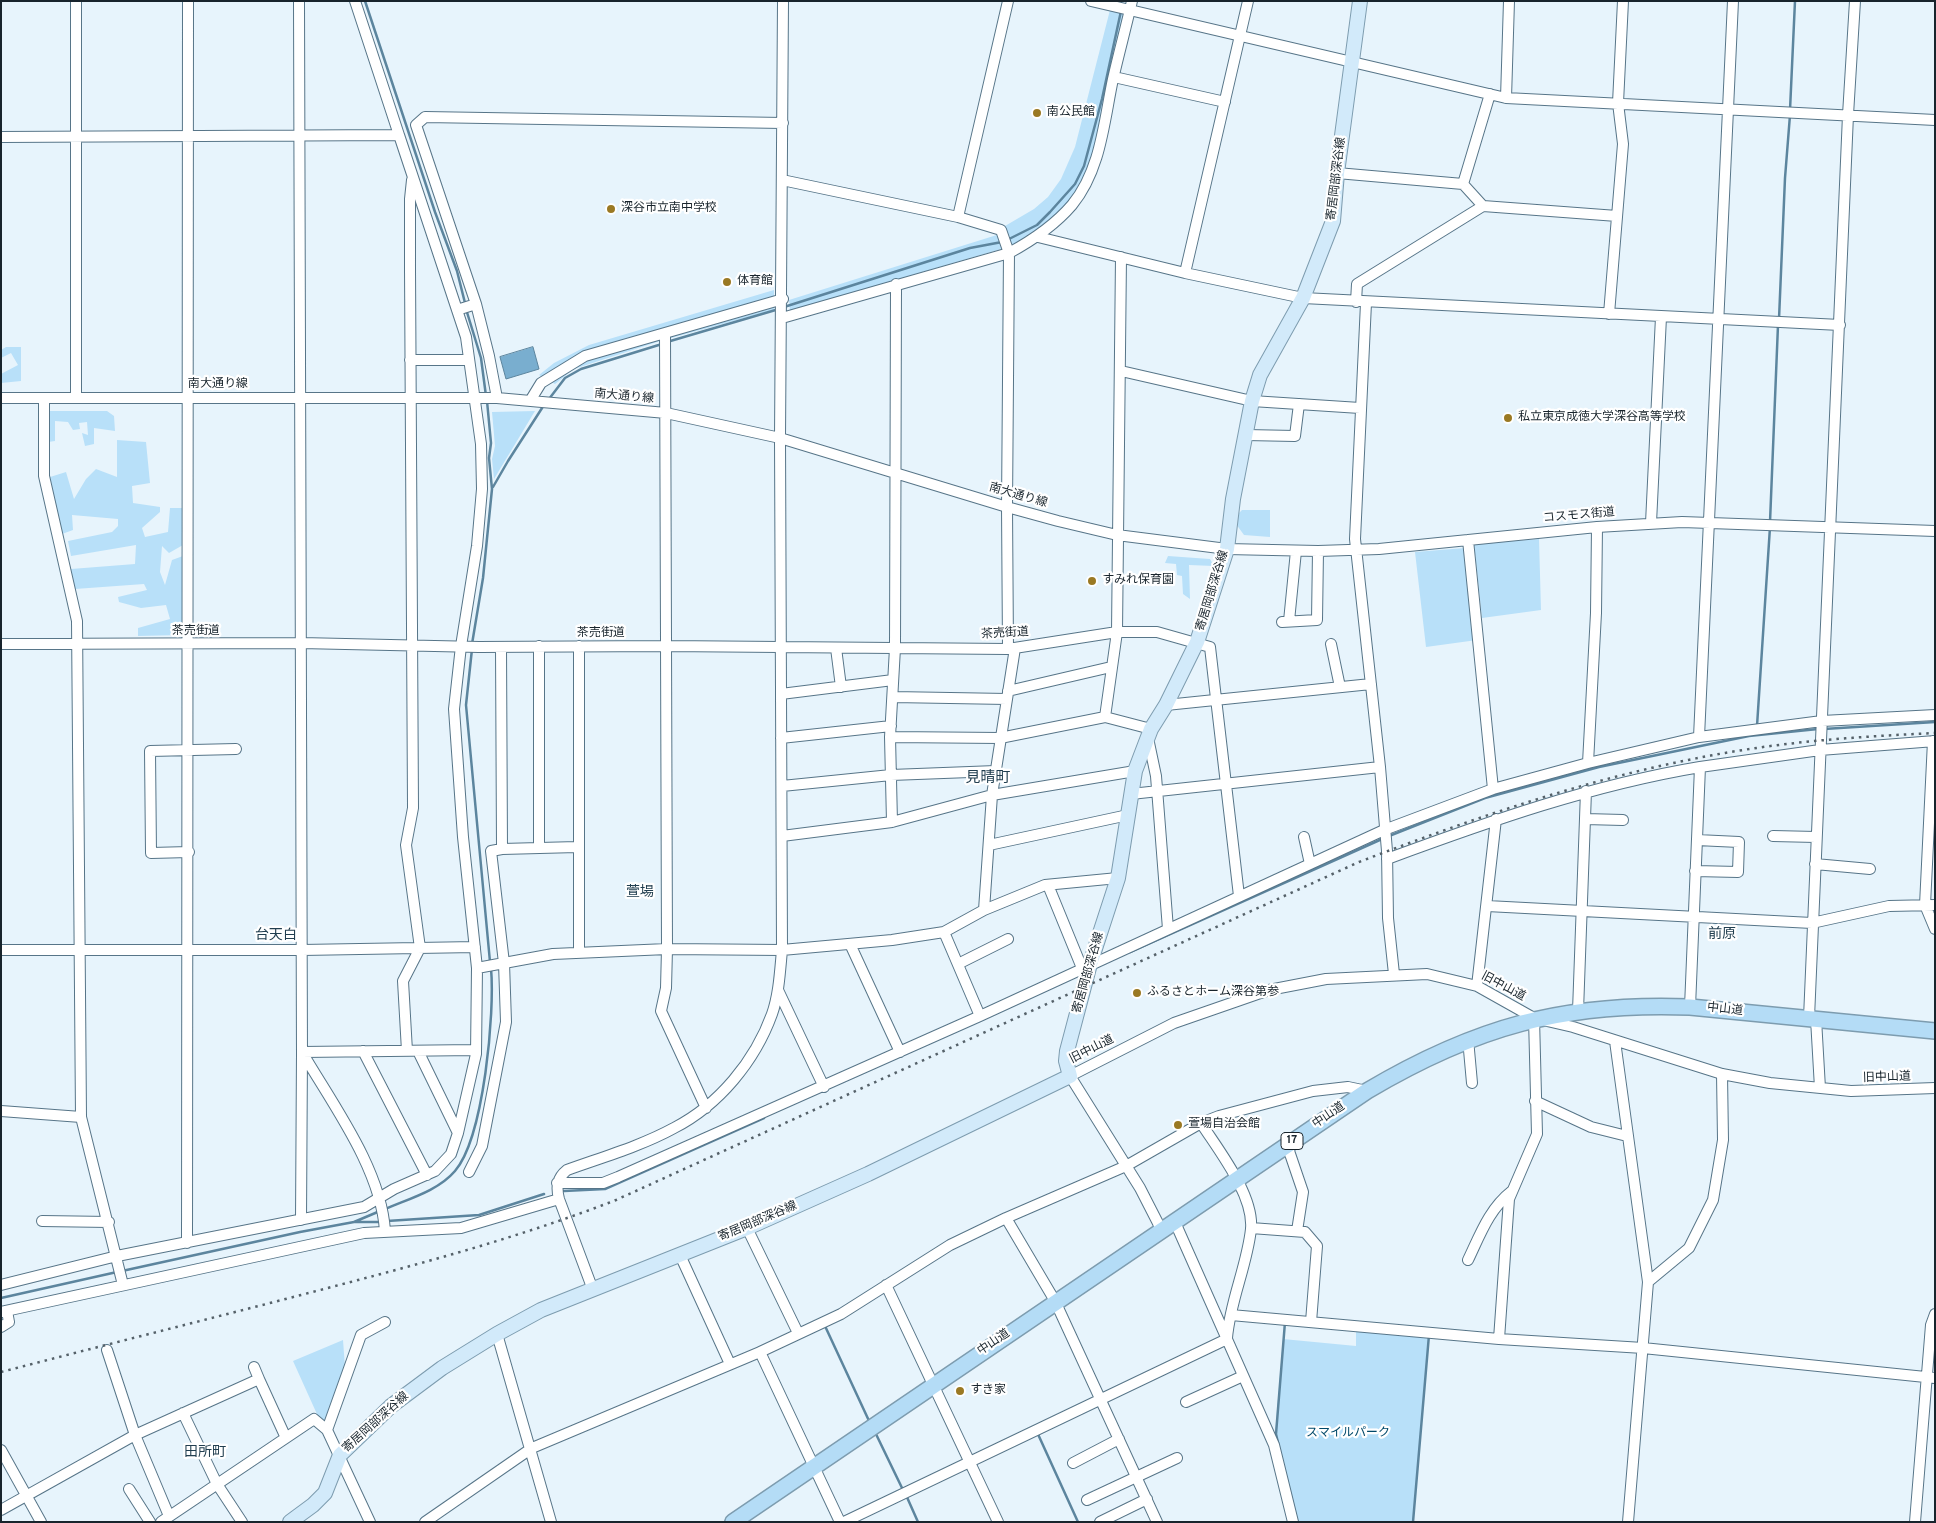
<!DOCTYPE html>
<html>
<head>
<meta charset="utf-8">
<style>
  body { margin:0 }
  #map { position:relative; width:1936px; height:1523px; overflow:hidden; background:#e7f4fc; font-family:Overpass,sans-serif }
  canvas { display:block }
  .frame { position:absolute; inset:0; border:2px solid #18242c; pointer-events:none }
</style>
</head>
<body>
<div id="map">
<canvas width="1936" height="1523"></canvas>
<div class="frame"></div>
</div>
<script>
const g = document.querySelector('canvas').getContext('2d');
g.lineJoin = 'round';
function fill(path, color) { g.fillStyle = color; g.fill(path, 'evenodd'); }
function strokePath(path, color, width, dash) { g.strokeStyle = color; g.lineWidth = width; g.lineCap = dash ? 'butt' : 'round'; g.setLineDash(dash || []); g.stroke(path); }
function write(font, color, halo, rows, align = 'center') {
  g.font = font + ' Overpass,"Noto Sans JP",sans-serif'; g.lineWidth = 4.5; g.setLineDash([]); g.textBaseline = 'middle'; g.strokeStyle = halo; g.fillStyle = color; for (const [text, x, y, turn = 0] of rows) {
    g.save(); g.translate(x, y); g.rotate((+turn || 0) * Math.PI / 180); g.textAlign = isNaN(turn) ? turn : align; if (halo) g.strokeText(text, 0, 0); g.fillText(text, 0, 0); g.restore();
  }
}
fill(new Path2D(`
  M 1110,10 L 1126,15 C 1114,68 1103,157 1072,200 C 1056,222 1031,236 1008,247 L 790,311 L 789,300 L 1000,234 L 1003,242 L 1010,238 L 1005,226 L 1034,209 L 1048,197 L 1061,179 L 1075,147 Z
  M 774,290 L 774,310 L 660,341 L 574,369 L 555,384 L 539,375 L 554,363 L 589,345 Z
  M 6,347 L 21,347 L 21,381 L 1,383 L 1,374 L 18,365 L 11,353 L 1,358 L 1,350 Z
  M 49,411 L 107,411 L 114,416 L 115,431 L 94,428 L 94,444 L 85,446 L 82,433 L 88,435 L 87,422 L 79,423 L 80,429 L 73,430 L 68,422 L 55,421 L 55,441 L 48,442 Z
  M 535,411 L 494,479 L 492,459 L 495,446 L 492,412 Z
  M 117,440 L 146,442 L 150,483 L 132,486 L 133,503 L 160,507 L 160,512 L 142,528 L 145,537 L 168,532 L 170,508 L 182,508 L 183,545 L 169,553 L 162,546 L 160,572 L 165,585 L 172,560 L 183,556 L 184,632 L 181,635 L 138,636 L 138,628 L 170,619 L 166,605 L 141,608 L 119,602 L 118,597 L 147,590 L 144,584 L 75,589 L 71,569 L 135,564 L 136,545 L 71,556 L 68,541 L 112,532 L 118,526 L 118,519 L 72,515 L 73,530 L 62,534 L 50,477 L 66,472 L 74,499 L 86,479 L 96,469 L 117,477 Z
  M 1242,510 L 1270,510 L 1270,537 L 1244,535 L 1236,524 L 1237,515 Z
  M 1539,539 L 1541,610 L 1482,618 L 1474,544 Z
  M 1465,548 L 1477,640 L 1426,647 L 1415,552 Z
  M 1168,556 L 1210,559 L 1214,566 L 1189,565 L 1190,599 L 1183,594 L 1182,576 L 1177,575 L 1176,564 L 1165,563 Z
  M 1356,1327 L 1429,1333 L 1413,1522 L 1293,1522 L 1274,1445 L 1283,1339 L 1356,1346 Z
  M 343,1340 L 345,1367 L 327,1420 L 321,1423 L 293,1361 Z`), '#b8e0f9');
const water = new Path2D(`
  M 533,347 L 539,369 L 506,379 L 500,357 Z`);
fill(water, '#79aecf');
strokePath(water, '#5c859e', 1);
strokePath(new Path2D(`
  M 365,1 L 435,212 L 457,271 L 465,303
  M 1790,110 L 1795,1
  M 1007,240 L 1037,225 L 1050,212 L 1075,184 L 1084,166 L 1102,99 L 1121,11
  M 784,307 L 970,248 L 1002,242
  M 466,309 L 481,358 L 486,396
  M 1779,319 L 1785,178 L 1790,115
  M 667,342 L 779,309
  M 549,399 L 565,378 L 581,369 L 662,344
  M 493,487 L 508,461 L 544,405
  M 1770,522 L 1778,325
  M 472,644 L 483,578 L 492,489 L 489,458 L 491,443 L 487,401
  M 472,649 L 466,705 L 490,962
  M 1757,726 L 1770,527
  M 1824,729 L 1935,722
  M 1389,836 L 1485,798 L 1599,767 L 1749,736 L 1818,729
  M 1130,952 L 1382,839
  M 564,1191 L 605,1189 L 764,1118
  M 385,1209 C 408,1199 438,1191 455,1171 C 484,1137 495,1012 491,968
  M 387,1221 L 479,1215 L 544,1194
  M 354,1222 L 380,1211
  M 122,1271 L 300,1232 L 354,1222 L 382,1222
  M 1,1298 L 117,1272
  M 825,1326 L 870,1423
  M 875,1432 L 903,1490
  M 1037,1432 L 1078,1522
  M 1278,1443 L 1276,1434 L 1285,1322
  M 906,1495 L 918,1522
  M 1413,1522 L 1429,1335`), '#5c859e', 2.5);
const minor = new Path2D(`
  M 299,1 L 302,1052 C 333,1105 381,1169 385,1231
  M 355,1 L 399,135
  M 1091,1 L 1506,98 L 1935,120
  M 1114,77 L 1225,102
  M 1506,98 L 1509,1
  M 1,137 L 399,135 L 466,337 L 481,444 L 482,489 L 477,546 L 461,646 L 454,709 L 463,837 L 477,968 L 476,1054 L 458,1133 L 451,1154 L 435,1171 L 394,1189 L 364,1207 L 117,1256 L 1,1285
  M 1337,173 L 1463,184 L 1483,206 L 1617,216
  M 782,180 L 958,217 L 1001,230 L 1009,253 L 1007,507 L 1008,649
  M 1463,184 L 1490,94
  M 958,217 L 1008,1
  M 1038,237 L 1185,273 L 1303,298 L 1840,325
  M 1185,273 L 1248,1
  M 1356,302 L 1357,284 L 1483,206
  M 1366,303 L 1355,539 L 1380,767 L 1387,851 L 1388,918 L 1394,974
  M 457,310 L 476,304
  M 1609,314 L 1623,144 L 1618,103 L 1623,1
  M 782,318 L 1009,253 C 1033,240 1054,226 1072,205 C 1101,170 1104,121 1113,79 C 1119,53 1126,27 1132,1
  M 665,334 L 667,949 L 666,988 L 661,1011 L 706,1108
  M 410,360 L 469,360
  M 1121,371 L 1252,401 L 1360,408
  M 1,398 L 497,398 L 666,413 L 780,438 L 1007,507 L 1058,521 L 1117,535 L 1227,549 L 1318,551 L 1379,549 L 1597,527 L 1682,522 L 1935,531
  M 76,398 L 76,1
  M 497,398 L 489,356 L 476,304 L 416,125 L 425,117 L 783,123
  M 44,399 L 44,476 L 77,621 L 81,1117 L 123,1285
  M 530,401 L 541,383 L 585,356 L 783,299
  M 1246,435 L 1295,436 L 1299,404
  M 1651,523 L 1661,317
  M 1468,540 L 1493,789
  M 1289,621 L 1296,551
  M 1282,622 L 1317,620 L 1318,551
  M 1,644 L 301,643 L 479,647 L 666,646 L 1008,649 L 1117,632 L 1157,632 L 1210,647 L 1239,896
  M 1331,644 L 1340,687
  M 501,647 L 502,849 L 577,847
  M 836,648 L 841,687
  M 1008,691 L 1111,667
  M 781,694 L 893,680
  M 893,697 L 1007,699
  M 1166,705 L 1371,684
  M 1105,717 L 1117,632 L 1121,257
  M 890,737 L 1000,738 L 1105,717 L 1151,729
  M 1699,737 L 1733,1
  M 781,738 L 891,726
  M 1148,738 L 1156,776 L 1168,929
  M 1933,741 L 1925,905 L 1935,929
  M 1588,763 L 1596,613 L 1597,527
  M 1700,767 L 1820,750 L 1935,741
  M 782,786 L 891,775 L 996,771
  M 1131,794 L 1380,767
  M 1585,819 L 1623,820
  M 892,822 L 890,737 L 895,648 L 896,284
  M 782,836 L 892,822 L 992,795 L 1135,771
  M 1773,836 L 1816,837
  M 1304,837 L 1310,864
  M 989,845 L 1128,815
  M 539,847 L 539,646
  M 189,852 L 151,853 L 150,751 L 236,749
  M 1387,859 C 1490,821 1592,785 1700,767 L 1690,1007
  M 1815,864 L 1870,869
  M 1695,871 L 1738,872 L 1739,842 L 1697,840
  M 1048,885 L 1082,968
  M 1487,906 L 1812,923 L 1889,906 L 1935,905
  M 984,910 L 992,795 L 1015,648
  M 944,932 L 980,1016
  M 850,944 L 900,1052
  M 1,950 L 302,950 L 475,947
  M 579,953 L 579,646
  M 958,964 L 1008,939
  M 477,968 L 553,954 L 667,949 L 782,950 L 892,940 L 944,932 L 984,910 L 1045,885 L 1118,878
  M 1477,986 L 1496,819
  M 778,990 L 824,1087
  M 1578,1011 L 1586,791
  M 1809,1018 L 1848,115 L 1855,1
  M 1816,1019 L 1820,1088
  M 1468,1039 L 1472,1083
  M 1615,1041 L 1648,1282 L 1628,1522
  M 363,1051 L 427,1175
  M 407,1051 L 403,981 L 420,948 L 406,845 L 413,808 L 410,268 L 410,199 L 412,180
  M 418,1051 L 458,1133
  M 1535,1101 L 1591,1127 L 1627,1136
  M 1,1111 L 81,1117
  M 1201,1123 C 1219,1151 1254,1195 1251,1229 C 1247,1266 1230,1301 1227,1338
  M 1287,1145 L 1303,1192 L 1297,1231
  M 469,1172 L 482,1146 L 506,1022 L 504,963 L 491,851 L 502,849
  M 557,1183 L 603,1183 L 618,1177 L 980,1016 L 1384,830 L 1493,789 L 1588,763 L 1699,737 L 1822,721 L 1935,715
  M 1006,1218 L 1055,1301 L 1157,1522
  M 301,1220 L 302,1052 L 476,1050
  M 1174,1220 L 1274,1445 L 1293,1522
  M 42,1221 L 109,1222
  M 747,1228 L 798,1333
  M 1251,1228 L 1305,1232 L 1317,1246 L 1311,1322
  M 1161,1229 L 1140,1188 L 1070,1076 L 1174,1023 L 1269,990 L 1326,979 L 1427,974 L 1477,986 L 1534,1018 L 1573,1027 L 1722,1074 L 1770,1083 L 1851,1091 L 1935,1088
  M 187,1243 L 188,1
  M 680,1255 L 730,1364
  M 1468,1260 C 1480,1235 1489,1209 1512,1191
  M 1648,1282 L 1689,1248 L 1713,1200 L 1723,1140 L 1722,1074
  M 886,1285 L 998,1522
  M 593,1290 L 559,1199 C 556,1187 557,1178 567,1170 C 603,1157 641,1146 674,1128 C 719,1105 755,1061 772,1014 C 779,994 780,971 782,950 L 780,438 L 783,1
  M 1,1312 L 364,1233 L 461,1228 L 559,1199
  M 1231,1315 L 1499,1339 L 1643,1348 L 1935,1378
  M 1,1327 L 9,1322 L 7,1311
  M 497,1334 L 551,1522
  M 1499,1339 L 1509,1199 L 1537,1134 L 1534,1018
  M 107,1350 L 135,1435 L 169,1516
  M 760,1352 L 840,1522
  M 259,1379 L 286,1438
  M 1186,1402 L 1243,1376
  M 183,1413 L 217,1484 L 242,1522
  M 1,1450 L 41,1522
  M 1073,1463 L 1119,1439
  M 129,1489 L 150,1522
  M 1087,1500 L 1177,1458
  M 1,1510 L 135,1435 L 259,1379 L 254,1367
  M 161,1522 L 314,1419 L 327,1430
  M 370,1522 L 327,1430 L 361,1335 L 385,1322
  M 425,1522 L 532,1448 L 760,1352 L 841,1314 L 950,1245 L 1006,1218 L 1126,1166 L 1201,1123 L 1219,1116 L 1313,1091 L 1348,1087 L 1367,1091
  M 844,1522 L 1227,1339
  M 1100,1522 L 1147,1499
  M 1915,1522 L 1931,1325 L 1935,1314`);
const major = new Path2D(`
  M 290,1522 L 313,1505 L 325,1493 L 340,1455 L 391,1406 L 442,1368 L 497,1334 L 541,1310 L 747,1228 L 868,1174 L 1070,1076 L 1066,1061 L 1067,1051 L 1090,964 L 1118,878 L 1135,771 L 1151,729 L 1166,705 L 1197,642 L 1227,549 L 1233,499 L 1252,401 L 1260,375 L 1303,298 L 1333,221 L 1337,173 L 1360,1`);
const highway = new Path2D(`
  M 733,1522 L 1367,1091 C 1475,1027 1564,1002 1690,1007 L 1935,1031`);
strokePath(minor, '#577588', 12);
strokePath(major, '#7d9caf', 16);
strokePath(highway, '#7d9caf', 18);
strokePath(minor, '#fff', 10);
strokePath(major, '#d2eafa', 14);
strokePath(highway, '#b4dcf6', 15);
strokePath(new Path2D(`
  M 1,1372 C 101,1346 201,1321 301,1295 C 408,1267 513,1240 616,1200 L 1359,862 C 1484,814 1610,771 1743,750 C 1806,740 1871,736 1935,733`), '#556169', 2.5, [2.5, 5]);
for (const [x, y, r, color] of [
  [1037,113,5,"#9a7923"],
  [611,209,5,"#9a7923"],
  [727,282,5,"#9a7923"],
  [1508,418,5,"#9a7923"],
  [1092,581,5,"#9a7923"],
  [1137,993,5,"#9a7923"],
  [1178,1125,5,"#9a7923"],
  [960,1391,5,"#9a7923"]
]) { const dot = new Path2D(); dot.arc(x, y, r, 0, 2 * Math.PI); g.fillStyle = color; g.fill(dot); strokePath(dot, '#fff', 2); }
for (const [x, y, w] of [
  [1292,1141,22]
]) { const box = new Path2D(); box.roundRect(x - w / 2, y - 8.5, w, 17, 4); g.fillStyle = '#fff'; g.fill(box); strokePath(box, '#18242c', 1); }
write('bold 11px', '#18242c', null, [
  ["17",1292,1141]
]);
write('12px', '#18242c', '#fff', [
  ["南公民館",1047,113],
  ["深谷市立南中学校",621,209],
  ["体育館",737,282],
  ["私立東京成徳大学深谷高等学校",1518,418],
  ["すみれ保育園",1102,581],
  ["ふるさとホーム深谷第参",1147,993],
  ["萱場自治会館",1188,1125],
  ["すき家",970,1391]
], 'left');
write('12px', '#18242c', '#fff', [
  ["寄居岡部深谷線",1337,179,-83],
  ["南大通り線",218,385],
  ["南大通り線",624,397,5],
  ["南大通り線",1018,496,16],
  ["コスモス街道",1579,516,-5],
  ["寄居岡部深谷線",1213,591,-73],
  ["茶売街道",196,632],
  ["茶売街道",601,634],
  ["茶売街道",1005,634,-3],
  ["寄居岡部深谷線",1089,973,-74],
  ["旧中山道",1503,987,28],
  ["中山道",1725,1010,6],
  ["旧中山道",1092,1050,-27],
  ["旧中山道",1887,1078,-2],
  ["中山道",1329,1116,-34],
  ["寄居岡部深谷線",758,1222,-23],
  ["中山道",994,1343,-34],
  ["寄居岡部深谷線",376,1423,-42]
]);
write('12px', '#00496a', '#fff', [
  ["スマイルパーク",1348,1434]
]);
write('14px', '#213e4f', '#fff', [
  ["萱場",640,893],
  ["前原",1722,935],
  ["台天白",276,936],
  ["田所町",205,1453]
]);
write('15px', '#213e4f', '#fff', [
  ["見晴町",988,779]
]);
</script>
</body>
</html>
